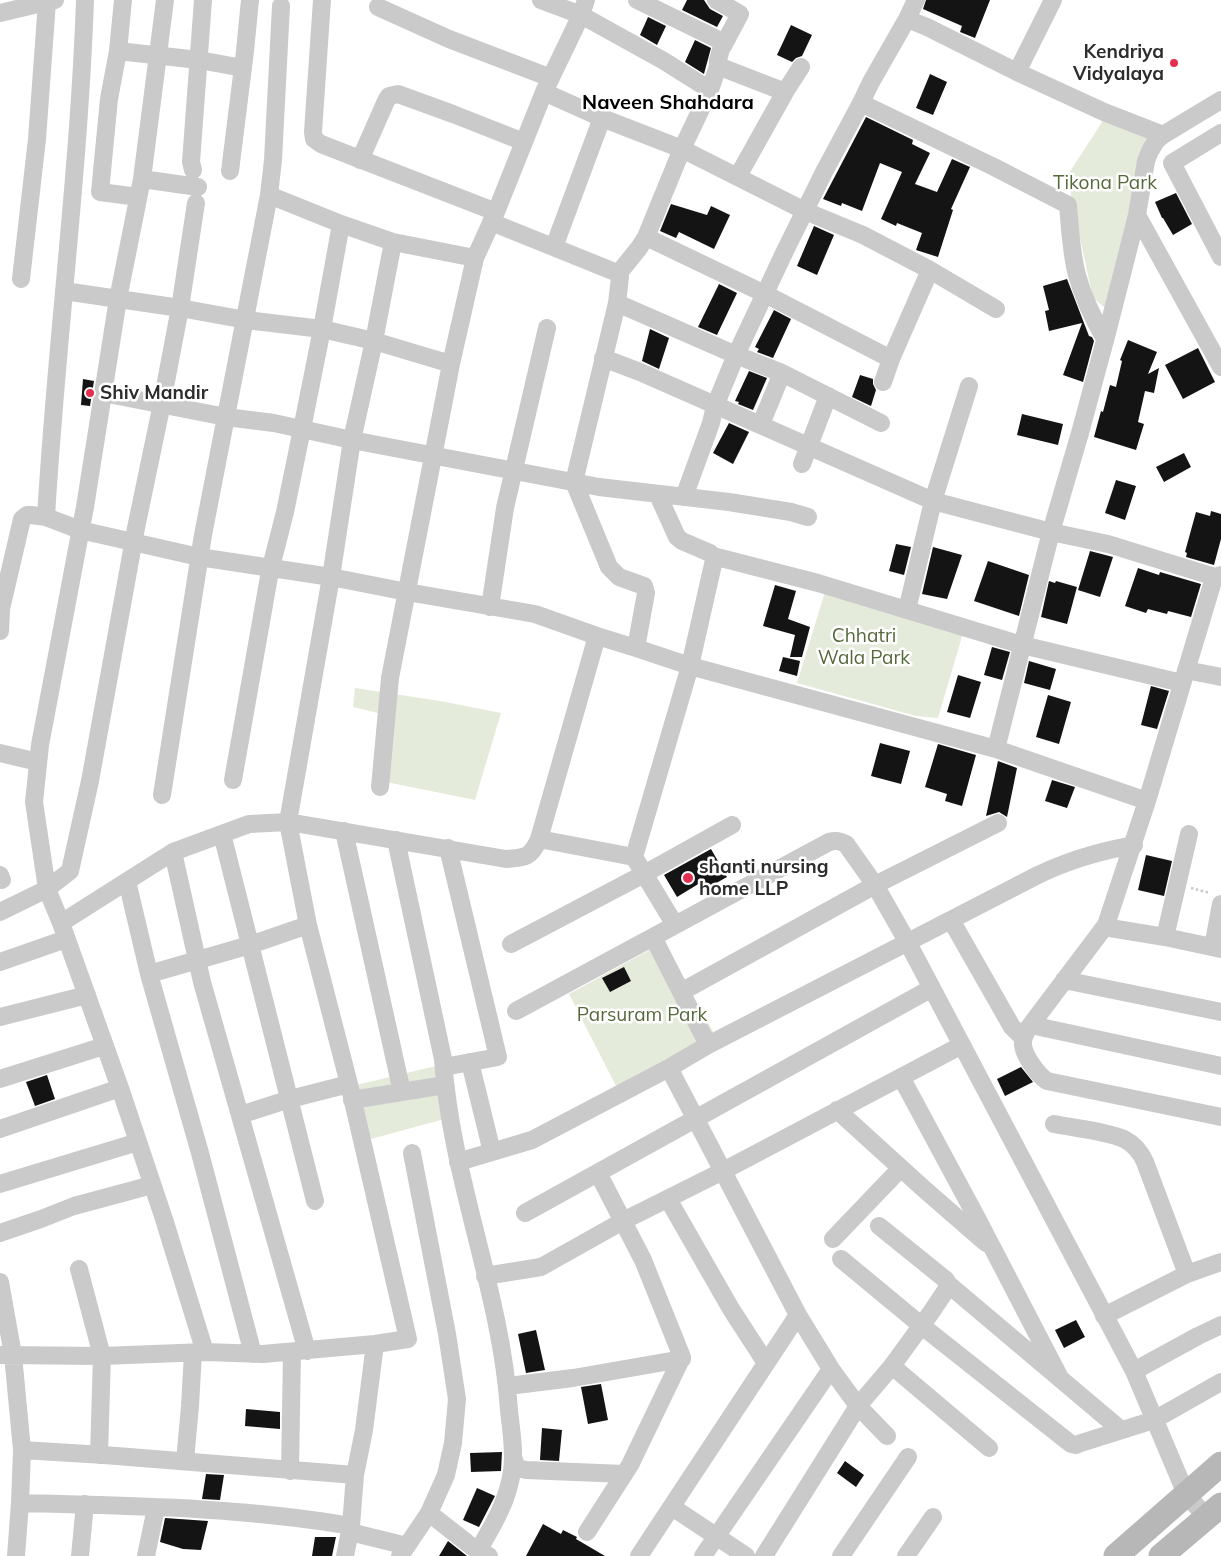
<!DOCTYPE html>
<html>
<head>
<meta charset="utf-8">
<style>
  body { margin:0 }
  canvas { display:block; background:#fff }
</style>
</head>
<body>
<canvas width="1221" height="1556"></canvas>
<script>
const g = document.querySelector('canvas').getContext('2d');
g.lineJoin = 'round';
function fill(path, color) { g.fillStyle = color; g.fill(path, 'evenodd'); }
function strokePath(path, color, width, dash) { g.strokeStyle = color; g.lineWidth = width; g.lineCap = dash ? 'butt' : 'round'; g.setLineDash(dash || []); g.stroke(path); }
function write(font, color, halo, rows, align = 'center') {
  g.font = font + ' Mulish,sans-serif'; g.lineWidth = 5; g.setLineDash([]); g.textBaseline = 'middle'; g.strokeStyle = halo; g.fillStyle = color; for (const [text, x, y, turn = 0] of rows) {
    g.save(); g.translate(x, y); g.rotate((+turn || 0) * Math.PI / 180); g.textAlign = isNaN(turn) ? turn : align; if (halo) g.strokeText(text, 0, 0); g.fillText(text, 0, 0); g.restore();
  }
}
fill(new Path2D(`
  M 1106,116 L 1161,129 L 1115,316 L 1093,298 L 1071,196 L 1069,173 Z
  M 827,585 L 966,623 L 938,718 L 916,716 L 797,683 Z
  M 355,688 L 440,701 L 501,713 L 475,800 L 381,781 L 390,716 L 353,707 Z
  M 664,942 L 716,1037 L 617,1088 L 569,994 Z
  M 440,1065 L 448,1118 L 360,1142 L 344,1088 Z`), '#e5ebdb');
fill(new Path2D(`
  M 687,0 L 704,0 L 710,9 L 723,16 L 717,27 L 682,10 Z
  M 926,0 L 990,0 L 975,38 L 960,32 L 962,26 L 923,9 Z
  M 648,17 L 666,26 L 657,45 L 640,35 Z
  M 791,25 L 812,35 L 802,56 L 796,58 L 792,62 L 777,55 Z
  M 695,40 L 711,48 L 704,74 L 685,62 Z
  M 930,74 L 947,82 L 933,115 L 916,108 Z
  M 866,117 L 913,140 L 912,144 L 930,153 L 915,184 L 937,192 L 952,159 L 970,167 L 951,209 L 953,210 L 938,257 L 916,250 L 922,233 L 897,223 L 896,226 L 881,219 L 902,172 L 880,163 L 862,211 L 842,203 L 841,206 L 823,199 Z
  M 1176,193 L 1192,224 L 1173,235 L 1163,218 L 1162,218 L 1155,202 Z
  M 671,204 L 707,215 L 711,206 L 730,215 L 714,249 L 679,232 L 676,238 L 660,231 Z
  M 814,226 L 834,235 L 817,275 L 797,266 Z
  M 1067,279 L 1089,336 L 1092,337 L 1094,341 L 1083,382 L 1063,375 L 1082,323 L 1049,331 L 1045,311 L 1049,310 L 1043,286 Z
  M 719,284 L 737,293 L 717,335 L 698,327 Z
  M 774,310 L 791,319 L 773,358 L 757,352 L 759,349 L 755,347 Z
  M 650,329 L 669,338 L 659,369 L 642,361 Z
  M 1128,340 L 1157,352 L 1148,374 L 1159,368 L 1154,393 L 1145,391 L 1138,422 L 1144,424 L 1136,450 L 1094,437 L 1101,411 L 1103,412 L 1110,385 L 1116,387 L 1122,361 L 1120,360 Z
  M 1198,348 L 1215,382 L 1183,399 L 1165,365 Z
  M 749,371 L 767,378 L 753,410 L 738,404 L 739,402 L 735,401 Z
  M 860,375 L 873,379 L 873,384 L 876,390 L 871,406 L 852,397 Z
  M 83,379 L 94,381 L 90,406 L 81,405 Z
  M 1022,414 L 1063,424 L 1058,445 L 1017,435 Z
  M 729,423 L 749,432 L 733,464 L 713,453 Z
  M 1184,453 L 1191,467 L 1164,482 L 1156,467 Z
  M 1116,480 L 1136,486 L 1125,520 L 1105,513 Z
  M 1211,511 L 1221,514 L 1221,539 L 1214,565 L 1186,557 L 1187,553 L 1185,552 L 1196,512 L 1210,516 Z
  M 896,544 L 911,547 L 904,575 L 889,571 Z
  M 933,547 L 962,555 L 947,599 L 922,594 Z
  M 1090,551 L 1113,557 L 1100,597 L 1078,590 Z
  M 988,561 L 1029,575 L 1019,616 L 974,601 Z
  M 1138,568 L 1159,575 L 1160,572 L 1201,584 L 1191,617 L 1168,611 L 1167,614 L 1148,609 L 1146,613 L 1125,606 Z
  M 1049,581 L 1055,583 L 1056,581 L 1077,587 L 1067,624 L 1041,617 Z
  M 775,585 L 796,591 L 788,619 L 810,627 L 802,657 L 790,657 L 795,635 L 763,626 Z
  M 992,647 L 1010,652 L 1002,680 L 984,675 Z
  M 783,657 L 800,661 L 797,676 L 779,671 Z
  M 1029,661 L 1056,669 L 1050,690 L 1024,683 Z
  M 958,675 L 981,682 L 970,718 L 947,712 Z
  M 1151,686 L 1169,691 L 1157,729 L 1141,725 Z
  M 1048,695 L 1071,702 L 1059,744 L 1036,737 Z
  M 880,743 L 910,751 L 901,784 L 871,776 Z
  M 938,744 L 976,755 L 962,806 L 945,801 L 947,794 L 925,787 Z
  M 998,761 L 1017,768 L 1007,817 L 999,812 L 986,816 Z
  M 1052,780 L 1075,787 L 1067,808 L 1045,801 Z
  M 711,849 L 727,877 L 704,890 L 700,883 L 677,897 L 664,875 Z
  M 1146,855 L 1172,861 L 1164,896 L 1138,890 Z
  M 624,967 L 631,981 L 610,992 L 602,978 Z
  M 1021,1067 L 1033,1082 L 1005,1096 L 997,1079 Z
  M 47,1075 L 55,1099 L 35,1106 L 26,1082 Z
  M 1076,1320 L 1085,1337 L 1064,1348 L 1055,1330 Z
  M 536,1330 L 545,1370 L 526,1373 L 518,1334 Z
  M 601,1384 L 608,1420 L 588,1424 L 581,1387 Z
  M 246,1409 L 280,1412 L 280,1429 L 245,1426 Z
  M 542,1428 L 562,1430 L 559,1461 L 540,1460 Z
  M 502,1452 L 501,1471 L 471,1472 L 470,1453 Z
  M 845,1461 L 864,1475 L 856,1487 L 837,1473 Z
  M 206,1474 L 224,1475 L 220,1500 L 202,1499 Z
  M 477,1488 L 495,1496 L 479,1527 L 463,1520 Z
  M 165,1518 L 208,1521 L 201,1550 L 183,1549 L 160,1542 Z
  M 543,1524 L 561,1534 L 563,1530 L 577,1537 L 576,1539 L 605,1556 L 526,1556 Z
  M 315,1537 L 336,1537 L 332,1556 L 312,1556 Z
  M 448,1541 L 467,1556 L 439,1556 Z`), '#141414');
strokePath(new Path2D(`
  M 1191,888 L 1210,893`), '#cacaca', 2.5, [2.5, 2.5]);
strokePath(new Path2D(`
  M 123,0 L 118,51 L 109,99 L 100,192 L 138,197
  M 165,0 L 142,179 L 118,299 L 85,507 L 40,745 L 34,802 L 47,889 L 61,923 L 120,1088 L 164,1219 L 205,1352
  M 322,0 L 313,132 L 314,139 L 321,144 L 496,212
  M 541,0 L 581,15 L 664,61 L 710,90
  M 637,0 L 721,41 C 724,50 716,57 718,66
  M 716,0 L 740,14 L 723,46
  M 378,7 L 449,39 L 551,78
  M 0,13 L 55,0
  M 907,19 L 927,27 L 1017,72 L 1104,112 L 1163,135
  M 118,51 L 199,60 L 243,68
  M 1017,72 L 1053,0
  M 544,92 L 602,118 L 682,149 L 805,211 L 863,235 L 930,270 L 996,309
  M 861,103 L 994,167 L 1068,205 C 1070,228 1071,252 1077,275 C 1083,297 1094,320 1105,339
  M 1221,133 L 1172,163 L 1221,257
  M 360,160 L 386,101 L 389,96 L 398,94 L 453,114 L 524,142
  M 193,170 L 191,162 L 203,0
  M 230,171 L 245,51 L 250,0
  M 738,176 L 785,92 L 801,67
  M 142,179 L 198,187
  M 269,195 L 341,224 L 393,242 L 475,258
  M 1137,215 L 1221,367
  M 491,222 L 615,272 L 618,274 L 620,277 L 617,303 L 574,482 L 609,567 L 619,577 L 644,586 L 646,593 L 636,648
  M 646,237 L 765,294 L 891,359
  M 554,247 L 602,118
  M 618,274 L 639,248 L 646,237 L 682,149 L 710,90 L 718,66 L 785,92
  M 21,279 L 37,139 L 47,2
  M 64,291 L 180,308 L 246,320 L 322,329 L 374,341 L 451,364
  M 617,303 L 736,355 L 782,373 L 881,423
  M 603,358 L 640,372 L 933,501 L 907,610
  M 883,382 L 891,359 L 930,270
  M 969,386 L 933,501 L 1051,532 L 1108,544 L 1215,577
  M 103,393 L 226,417 L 274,423 L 352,440 L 599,487 L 729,502 L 791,512 L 808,517
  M 761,424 L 782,373
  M 802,464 L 828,396
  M 658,495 L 677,537 L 682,541 L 710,553 L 713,556 L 714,560 L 690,666 L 634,857 L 675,925
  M 684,497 L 711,423 L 715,406 L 736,355 L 785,251 L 824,172 L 861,103 L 871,82 L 907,19 L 916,0
  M 46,517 C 56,345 79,173 85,0
  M 713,556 L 818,583 L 1022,645 L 1182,683
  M 0,607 L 1,611 L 0,631
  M 490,607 L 505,508 L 547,328
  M 1,609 L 22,519 L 27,515 L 31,515 L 46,517 L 80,530 L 199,557 L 331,577 L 407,592 L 535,614 L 597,636
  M 1186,670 L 1221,677
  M 996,749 L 1051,532 L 1080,433 L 1107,333 L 1137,215 L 1146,161 L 1150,151 L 1156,141 L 1163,135 L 1221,100
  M 0,753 L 38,762
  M 233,780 L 270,571 L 285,512 L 302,429 L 322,329 L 341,224
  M 380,787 L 390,678 L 451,364 L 475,258 L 496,212 L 544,92 L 581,15 L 586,0
  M 162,795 L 203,535 L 269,195 L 273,160 L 281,6
  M 1147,801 L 1106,925 L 1110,928 L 1165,937 L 1221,949
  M 344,831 L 402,1092
  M 222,834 L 315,1201
  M 539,839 L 634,857
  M 396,840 L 443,1059 C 451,1179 501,1291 509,1410 C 511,1430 515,1452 512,1471 C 508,1501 493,1525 478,1551
  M 173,852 L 202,982 L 307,1351
  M 0,875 L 2,880
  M 127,881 L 149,974 L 200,1153 L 253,1354
  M 0,912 L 47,889 L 70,871 L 90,781 L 136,528 L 160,413 L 180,308 L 196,203
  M 951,920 L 1012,1027 L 1023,1038
  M 61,923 L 173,852 L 249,824 L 288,822 L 506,859 C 526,858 531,857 539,839 L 597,636 L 636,648 L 690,666 L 996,749 L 1147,801 L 1213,581 L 1215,577 L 1221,575
  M 1106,925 L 1027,1030 C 1025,1035 1022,1039 1023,1045 C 1024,1056 1038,1075 1047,1081 L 1221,1117
  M 653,937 L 708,1045
  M 1165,937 L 1189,834
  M 511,944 L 644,874 L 732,825
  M 1213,947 L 1221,904
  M 0,962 L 66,939
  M 149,974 L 250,945 L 308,925
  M 1064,980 L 1221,1012
  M 681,992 L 875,885 L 998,823
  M 516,1011 L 829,842 C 836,840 840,841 846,844 L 875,885 L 908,943 L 1134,1371 L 1186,1494 L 1206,1517
  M 0,1017 L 87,995
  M 1031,1025 L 1221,1066
  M 470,1062 L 492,1152
  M 444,1067 L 498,1057 L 448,848
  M 669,1068 L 798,1315 L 831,1369 L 858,1406 L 887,1436
  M 901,1077 L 978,1220 L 1060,1378
  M 0,1079 L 104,1046
  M 352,1100 L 445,1085
  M 837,1110 L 924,1189 L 986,1243
  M 240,1115 L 290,1099 L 349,1084
  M 1054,1124 C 1074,1128 1106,1131 1124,1139 C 1134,1144 1141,1153 1145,1162 L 1187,1274
  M 0,1129 L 120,1088
  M 458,1162 L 532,1140 L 669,1068 L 708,1045 L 1038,875 C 1069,860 1100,851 1134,845
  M 0,1184 L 138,1142
  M 668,1199 L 731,1309 L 766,1363
  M 525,1213 L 932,988
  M 0,1233 L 41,1219 L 74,1206 L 152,1185
  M 833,1239 L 901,1168
  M 841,1259 L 922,1326 L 1071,1444 L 1076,1445 L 1081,1443 L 1154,1420 L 1221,1382
  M 79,1269 L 102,1356 L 99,1455
  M 485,1276 L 541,1267 L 623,1221 L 723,1171 L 962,1045
  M 0,1282 L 13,1355 L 22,1450 L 20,1503 L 16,1556
  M 948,1284 L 1121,1430
  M 1104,1316 L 1187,1274 L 1221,1262
  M 0,1355 L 102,1356 L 205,1352 L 263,1354 L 375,1344 L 408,1339 L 349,1084 L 308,925 L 288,822 L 331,577 L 352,440 L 374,341 L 393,242
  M 892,1366 L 989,1448
  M 1134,1371 L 1198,1336 L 1221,1325
  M 508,1386 L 573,1378 L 682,1359
  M 22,1450 L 104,1455 L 355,1475
  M 513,1457 L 517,1468 L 526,1470 L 624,1474
  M 185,1461 L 190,1406 L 193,1353
  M 290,1471 L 292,1352
  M 20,1503 C 131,1506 242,1507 351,1526
  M 672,1507 L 746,1556
  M 429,1513 L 475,1549 L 489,1556
  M 350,1532 L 407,1546
  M 587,1532 L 630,1465 L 682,1357 L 643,1260 L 598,1173
  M 80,1556 L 85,1504
  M 146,1556 L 156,1508
  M 345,1556 L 351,1526 L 355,1475 L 364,1430 L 375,1344
  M 400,1556 L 429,1513 L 446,1475 L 453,1443 L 457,1399 L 447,1334 L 412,1153
  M 639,1556 L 798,1315
  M 703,1556 L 831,1369
  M 764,1556 L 858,1406 L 892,1366 L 932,1311 L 948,1287 L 946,1280 L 879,1226
  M 841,1556 L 908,1457
  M 906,1556 L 933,1517`), '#cacaca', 18);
strokePath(new Path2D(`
  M 1116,1556 L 1221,1464
  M 1161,1556 L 1221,1505`), '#b7b7b7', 25);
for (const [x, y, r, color] of [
  [1174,63,5,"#e42f4e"],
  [90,393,5,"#e42f4e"],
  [688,878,6,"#e42f4e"]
]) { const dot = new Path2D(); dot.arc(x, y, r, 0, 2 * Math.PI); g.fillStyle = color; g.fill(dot); strokePath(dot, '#fff', 2); }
write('bold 19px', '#2d2d2d', '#fff', [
  ["Kendriya",1164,52,"right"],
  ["Vidyalaya",1164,74,"right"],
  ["Shiv Mandir",100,393],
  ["shanti nursing",699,867],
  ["home LLP",699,889]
], 'left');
write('19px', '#55693b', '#fff', [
  ["Tikona Park",1105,183],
  ["Chhatri",864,636],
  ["Wala Park",864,658],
  ["Parsuram Park",642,1015]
]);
write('bold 20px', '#000', '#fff', [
  ["Naveen Shahdara",668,103]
]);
</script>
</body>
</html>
